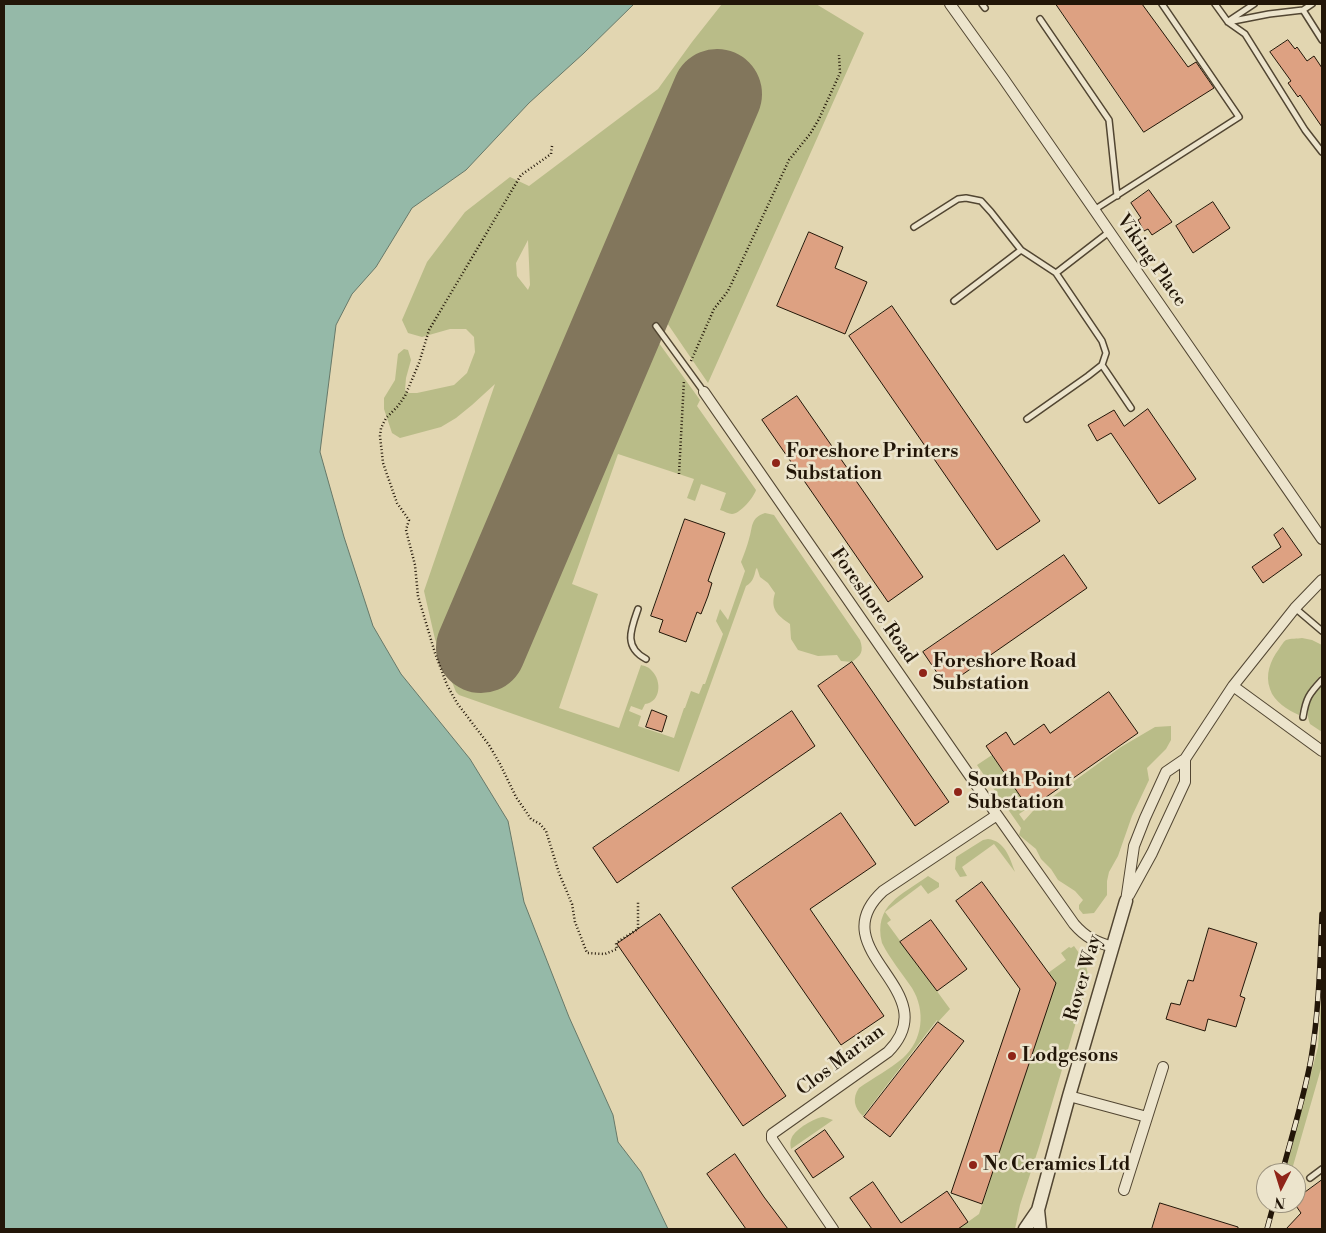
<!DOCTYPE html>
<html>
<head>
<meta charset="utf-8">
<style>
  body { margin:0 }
  #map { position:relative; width:1326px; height:1233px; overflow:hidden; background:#e2d6b1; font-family:"Libre Bodoni",serif }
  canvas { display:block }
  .frame { position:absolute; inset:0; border:5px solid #221608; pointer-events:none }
  .north { position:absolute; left:1256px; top:1163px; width:50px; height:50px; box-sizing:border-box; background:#ece4cc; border:1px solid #9b927e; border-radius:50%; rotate:185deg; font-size:14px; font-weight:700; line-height:20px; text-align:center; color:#221608 }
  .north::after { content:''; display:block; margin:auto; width:18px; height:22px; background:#8f2418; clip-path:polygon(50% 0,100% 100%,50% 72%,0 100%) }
</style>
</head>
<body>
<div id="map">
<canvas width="1326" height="1233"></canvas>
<div class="frame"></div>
<div class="north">N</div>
</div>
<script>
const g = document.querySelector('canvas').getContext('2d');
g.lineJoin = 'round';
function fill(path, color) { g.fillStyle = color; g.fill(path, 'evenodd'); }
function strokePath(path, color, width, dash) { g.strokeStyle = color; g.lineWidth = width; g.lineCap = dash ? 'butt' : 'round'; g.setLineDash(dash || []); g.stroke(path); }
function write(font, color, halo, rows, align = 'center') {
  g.font = font + ' "Libre Bodoni",serif'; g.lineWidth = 5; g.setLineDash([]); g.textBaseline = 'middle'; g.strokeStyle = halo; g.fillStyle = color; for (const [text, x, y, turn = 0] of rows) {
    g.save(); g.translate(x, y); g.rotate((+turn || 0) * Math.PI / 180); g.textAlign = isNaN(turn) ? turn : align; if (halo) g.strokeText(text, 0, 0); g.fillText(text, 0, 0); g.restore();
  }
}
fill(new Path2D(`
  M 722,4 L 816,4 L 864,33 L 708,383 L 665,320 L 656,339 L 700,400 L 697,406 L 756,490 C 754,497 740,514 732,514 C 729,514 724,511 720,510 L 726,493 L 701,484 L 695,501 L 687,498 L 694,479 L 618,454 L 572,584 L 598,594 L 559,708 L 619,728 L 641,665 C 645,666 649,667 652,671 C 662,681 661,702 645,704 L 642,710 L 631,706 L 629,711 L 641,716 L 638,726 L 674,738 L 684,708 L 685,708 L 691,691 L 699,694 L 703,684 L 705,684 L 723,634 L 716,621 L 720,609 L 728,620 L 745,571 L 741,562 C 744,554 747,547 749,539 C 753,527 750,518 765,513 L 774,515 L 780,524 L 860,640 C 864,652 861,655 852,662 L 841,661 L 837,655 L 818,656 L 798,650 L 791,639 L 790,624 C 777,615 770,609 775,593 L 768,583 L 760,577 L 757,568 L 756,569 C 754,577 753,582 746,586 L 679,772 L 459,695 L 456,692 L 435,639 L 424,591 L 495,384 L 472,405 L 456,418 L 441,427 L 400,438 L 392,433 L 384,409 L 384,398 L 395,380 L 398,354 L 404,349 L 408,350 L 411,360 L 406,378 L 405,390 L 409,393 L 417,393 L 454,385 L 467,373 L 475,352 L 474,337 L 466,329 L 450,329 L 422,337 L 408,333 L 402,320 L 427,262 L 465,212 L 510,177 L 529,186 L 658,89 L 692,42 ZM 528,240 L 530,285 L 528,290 L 517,276 L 516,263 Z
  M 1302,638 L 1312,640 L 1322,645 L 1322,674 C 1308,689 1304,695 1299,715 C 1288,710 1274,702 1270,689 C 1265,675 1270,661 1279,649 C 1281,646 1283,642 1286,640 C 1291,638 1297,639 1302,638 Z
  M 1322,685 L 1322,732 L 1310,724 C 1304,706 1311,697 1322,685 Z
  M 1171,726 L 1171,740 L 1166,749 L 1147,768 L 1149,780 L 1132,816 L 1118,856 L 1109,872 L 1107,881 L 1107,895 L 1094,913 L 1083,914 L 1079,909 L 1079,905 L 1083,900 L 1075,891 L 1058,880 L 1051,869 L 1041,859 L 1036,849 L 1019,835 L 1021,828 L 977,765 L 992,755 L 1028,808 L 1019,814 L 1024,821 L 1033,811 L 1121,747 L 1155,727 Z
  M 988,839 C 1005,841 1010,858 1015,872 L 994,844 L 962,867 L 967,876 L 960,877 L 955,869 L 956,857 L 983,840 Z
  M 928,876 L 939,883 L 939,887 L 928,894 L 921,885 L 885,912 L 891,920 L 887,923 L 950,1009 L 938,1022 L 937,1020 L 863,1116 C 854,1108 852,1098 859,1088 C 873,1078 890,1069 903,1058 C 923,1040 926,1011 912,988 C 902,973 890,959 882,943 C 873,905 902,895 928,876 Z
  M 1074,946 C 1083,958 1089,967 1088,982 L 1039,1147 L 1020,1205 L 1015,1229 L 958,1229 L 979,1214 L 1043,1021 L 1048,973 L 1066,960 L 1061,953 L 1069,947 L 1071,948 Z
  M 1322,987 L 1322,1065 L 1291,1173 L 1285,1173 L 1318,1047 Z
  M 823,1117 L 827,1118 L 833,1120 L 791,1149 C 790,1144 790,1141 792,1137 C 796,1129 814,1118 823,1117 Z`), '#b9bc88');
const water = new Path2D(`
  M 4,4 L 634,4 L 584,53 L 529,103 L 466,170 L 412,208 L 376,267 L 352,294 L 336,325 L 320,452 L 344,537 L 373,626 L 401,674 L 470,759 L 508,821 L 524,902 L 569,1017 L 613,1115 L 618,1142 L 641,1172 L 668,1229 L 4,1229 Z`);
fill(water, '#95b9a8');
strokePath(water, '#677868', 1);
strokePath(new Path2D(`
  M 481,648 L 717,94`), '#82765c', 90);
const building = new Path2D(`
  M 1056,4 L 1142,4 L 1188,67 L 1196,62 L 1214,88 L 1144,132 Z
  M 1288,40 L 1295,49 L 1297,47 L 1307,61 L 1314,56 L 1322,68 L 1322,127 L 1300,95 L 1298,97 L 1288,83 L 1291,81 L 1270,52 Z
  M 1149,190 L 1172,222 L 1152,235 L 1148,229 L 1144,231 L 1138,220 L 1141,218 L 1131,203 Z
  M 1213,202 L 1230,228 L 1193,253 L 1176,226 Z
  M 809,232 L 843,247 L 835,268 L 867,282 L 845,334 L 777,306 Z
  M 892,306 L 1040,521 L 997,550 L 849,336 Z
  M 797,396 L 923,577 L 888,602 L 762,420 Z
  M 1148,409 L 1196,479 L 1159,504 L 1111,433 L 1097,441 L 1088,425 L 1114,410 L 1124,426 Z
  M 685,519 L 725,533 L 708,581 L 712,583 L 708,596 L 701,614 L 697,612 L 686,642 L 659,632 L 663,620 L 651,616 Z
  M 1283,528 L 1302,555 L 1263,583 L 1252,567 L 1281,547 L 1274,535 Z
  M 1064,555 L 1087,588 L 946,686 L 923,652 Z
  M 852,662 L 949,802 L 915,826 L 818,686 Z
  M 1109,692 L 1138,733 L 1029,809 L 986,746 L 1006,732 L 1014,745 L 1044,724 L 1050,733 Z
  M 652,710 L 667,716 L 662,732 L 646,727 Z
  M 792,711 L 815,746 L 617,883 L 593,848 Z
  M 841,813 L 876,864 L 810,909 L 884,1016 L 841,1045 L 732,888 Z
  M 982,882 L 1056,983 L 982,1204 L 951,1193 L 1020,989 L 956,901 Z
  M 660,914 L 786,1096 L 743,1126 L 617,944 Z
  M 931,920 L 967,969 L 937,991 L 900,942 Z
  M 1209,928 L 1257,943 L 1240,996 L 1245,998 L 1236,1027 L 1208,1019 L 1205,1031 L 1166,1019 L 1171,1003 L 1180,1005 L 1188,980 L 1193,981 Z
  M 938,1022 L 964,1041 L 890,1137 L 864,1117 Z
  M 825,1130 L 844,1157 L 813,1178 L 795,1151 Z
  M 735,1154 L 764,1197 L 788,1229 L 746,1229 L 707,1174 Z
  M 1322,1180 L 1322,1229 L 1286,1229 L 1301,1213 L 1294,1203 L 1296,1203 L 1296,1199 Z
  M 873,1182 L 901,1223 L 947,1191 L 968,1222 L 958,1229 L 872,1229 L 850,1198 Z
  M 1160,1203 L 1238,1227 L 1238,1229 L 1152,1229 Z`);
fill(building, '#dda182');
strokePath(building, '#221608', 1);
const service = new Path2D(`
  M 982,4 L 985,8
  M 1215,4 L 1228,22 L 1245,34 L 1305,130 L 1322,152
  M 1312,4 L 1303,10 L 1322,40
  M 1040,19 L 1109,120 L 1117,196
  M 1230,20 L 1254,4
  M 1228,22 L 1269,14 L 1303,10
  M 1094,210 L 1239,117 L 1162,4
  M 914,227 L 958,199 L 966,198 L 981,201 L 991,212 L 1021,250 L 1056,273
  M 954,301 L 1021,250
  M 656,326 L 704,392
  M 1102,365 L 1131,408
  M 1027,419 L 1088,376 L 1102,365 L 1106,353 L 1102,341 L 1056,273 L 1109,232
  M 1295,608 L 1322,631
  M 638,609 C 631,629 623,647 646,659
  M 1303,717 C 1306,698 1309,694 1322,680
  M 1310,1178 L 1322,1169`);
const minor = new Path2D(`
  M 950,4 L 1003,78 L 1322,539
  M 704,392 L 997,815 L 1074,924 C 1086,938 1096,942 1113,947
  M 1233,686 L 1322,751
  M 1129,895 L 1152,853 L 1185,782 L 1185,759
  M 1126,901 L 1134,846 L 1145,818 L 1166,772 L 1185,759 L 1233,686 L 1295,608 L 1322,580
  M 1069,1096 L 1147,1117
  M 1124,1190 L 1163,1067
  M 833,1229 L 772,1139 L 772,1134 L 888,1052 C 949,990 818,951 883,891 L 997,815`);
const tertiary = new Path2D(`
  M 1038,1210 L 1040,1229
  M 1025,1229 L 1038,1210 L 1069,1096 L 1126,901`);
strokePath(service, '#524632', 8);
strokePath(minor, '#524632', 12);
strokePath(tertiary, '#524632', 15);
strokePath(new Path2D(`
  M 552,146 L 551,154 L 521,175 L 429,330 L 419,363 L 405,396 L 398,406 L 386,418 L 381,428 L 380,436 L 383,463 L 397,503 L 409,520 L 406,530 L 415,565 L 418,596 L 435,653 L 447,685 L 457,703 L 489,745 L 500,764 L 516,797 L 531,819 L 540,824 L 546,831 L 559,873 L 572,904 L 575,922 L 587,953 L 605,954 L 617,949 L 616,943 L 638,929 L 638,902
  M 691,361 L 714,309 L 728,291 L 789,160 L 810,134 L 819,119 L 840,73 L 839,55
  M 679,474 L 684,380`), '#221608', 2.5, [1, 2.5]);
strokePath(service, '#ece4cc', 5);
strokePath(minor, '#ece4cc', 10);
strokePath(tertiary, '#ece4cc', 12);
const rail = new Path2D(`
  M 1282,1173 C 1292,1135 1304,1097 1311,1059 C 1319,1011 1320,962 1322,914
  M 1267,1229 L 1274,1203`);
strokePath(rail, '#221608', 5.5);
strokePath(rail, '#ece4cc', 4, [11]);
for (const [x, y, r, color] of [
  [776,463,5,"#8f2418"],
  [923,673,5,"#8f2418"],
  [958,792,5,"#8f2418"],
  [1012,1056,5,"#8f2418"],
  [973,1165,5,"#8f2418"]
]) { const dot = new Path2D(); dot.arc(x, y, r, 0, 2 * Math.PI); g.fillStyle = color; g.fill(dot); strokePath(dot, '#ece4cc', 2); }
write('19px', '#221608', '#ece4cc', [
  ["Viking Place",1151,261,55],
  ["Foreshore Road",873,606,55],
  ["Rover Way",1084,978,-74],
  ["Clos Marian",841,1061,-37]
]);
write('bold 19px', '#221608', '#ece4cc', [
  ["Foreshore Printers",786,452],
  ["Substation",786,474],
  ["Foreshore Road",933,662],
  ["Substation",933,684],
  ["South Point",968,781],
  ["Substation",968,803],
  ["Lodgesons",1022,1056],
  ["Nc Ceramics Ltd",983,1165]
], 'left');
</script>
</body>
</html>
